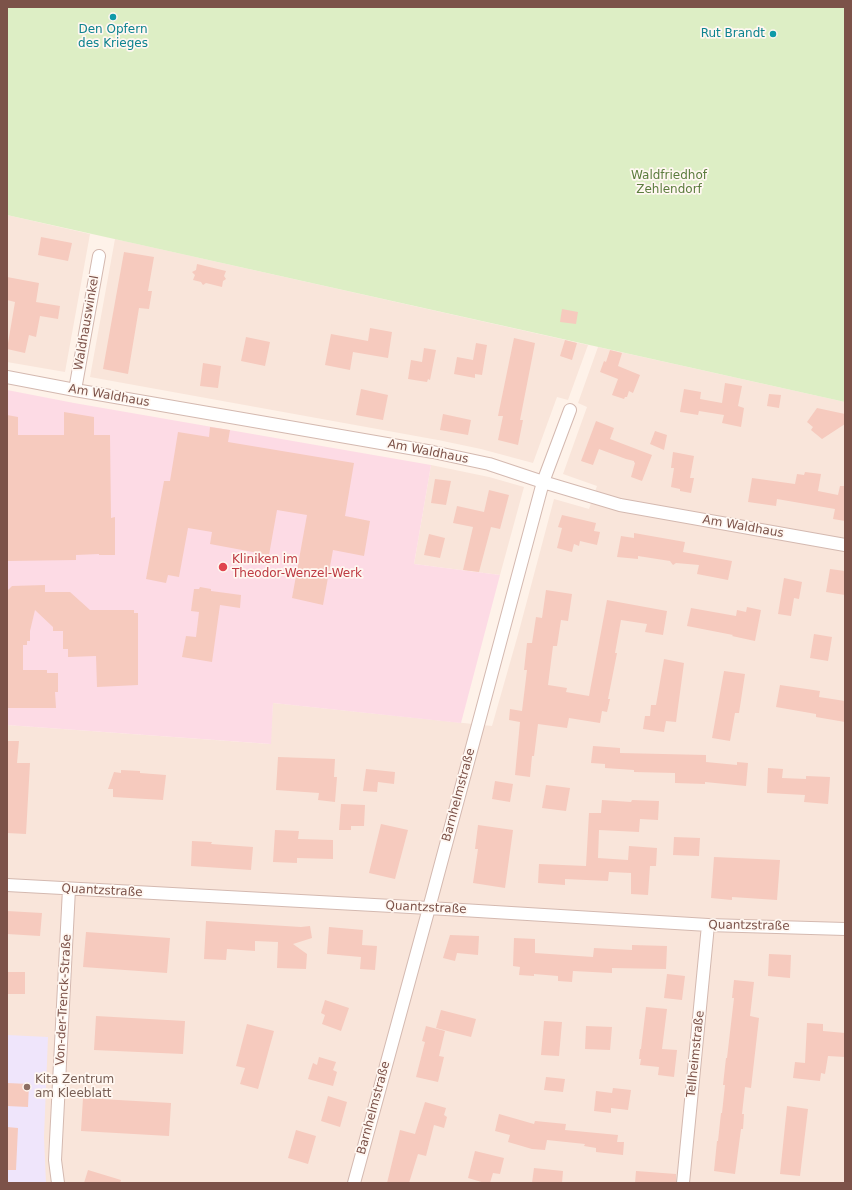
<!DOCTYPE html>
<html>
<head>
<meta charset="utf-8">
<style>
  body { margin:0 }
  #map { position:relative; width:852px; height:1190px; overflow:hidden; background:#fef2e9; font-family:"DejaVu Sans",sans-serif }
  canvas { display:block }
  .frame { position:absolute; inset:0; border:8px solid #7c5249; pointer-events:none }
</style>
</head>
<body>
<div id="map">
<canvas width="852" height="1190"></canvas>
<div class="frame"></div>
</div>
<script>
const g = document.querySelector('canvas').getContext('2d');
g.lineJoin = 'round';
function fill(path, color) { g.fillStyle = color; g.fill(path, 'evenodd'); }
function strokePath(path, color, width, dash) { g.strokeStyle = color; g.lineWidth = width; g.lineCap = dash ? 'butt' : 'round'; g.setLineDash(dash || []); g.stroke(path); }
function write(font, color, halo, rows, align = 'center') {
  g.font = font + ' "DejaVu Sans",sans-serif'; g.lineWidth = 3.5; g.setLineDash([]); g.textBaseline = 'middle'; g.strokeStyle = halo; g.fillStyle = color; for (const [text, x, y, turn = 0] of rows) {
    g.save(); g.translate(x, y); g.rotate((+turn || 0) * Math.PI / 180); g.textAlign = isNaN(turn) ? turn : align; if (halo) g.strokeText(text, 0, 0); g.fillText(text, 0, 0); g.restore();
  }
}
fill(new Path2D(`
  M 7,215 L 90,234 L 65,372 L 7,362 Z
  M 115,239 L 588,345 L 568,400 L 557,397 L 533,463 L 481,449 L 438,440 L 90,377 Z
  M 598,347 L 845,402 L 845,1183 L 7,1183 L 7,725 L 270,744 L 273,703 L 492,726 L 519,631 L 554,499 L 589,509 L 597,486 L 563,474 L 587,407 L 578,403 Z
  M 431,465 L 489,477 L 524,487 L 500,575 L 414,564 Z`), '#f9e5da');
fill(new Path2D(`
  M 7,1035 L 48,1037 L 44,1137 L 46,1183 L 7,1183 Z`), '#efe5fb');
fill(new Path2D(`
  M 7,390 L 74,403 L 431,465 L 414,564 L 500,575 L 461,723 L 273,703 L 271,744 L 7,725 Z`), '#fddbe5');
fill(new Path2D(`
  M 7,7 L 845,7 L 845,402 L 7,215 Z`), '#ddeec5');
fill(new Path2D(`
  M 41,237 L 72,243 L 68,261 L 38,255 Z
  M 124,252 L 154,257 L 148,291 L 152,291 L 149,309 L 139,308 L 128,374 L 103,369 Z
  M 197,264 L 226,271 L 224,276 L 226,279 L 223,281 L 222,287 L 206,283 L 203,285 L 201,282 L 193,280 L 195,275 L 192,272 L 196,270 Z
  M 7,277 L 39,283 L 36,302 L 60,306 L 58,319 L 40,316 L 36,337 L 29,335 L 25,353 L 7,349 L 15,302 L 7,300 Z
  M 562,309 L 578,312 L 576,324 L 560,322 Z
  M 370,328 L 392,332 L 388,358 L 353,352 L 350,370 L 325,365 L 331,334 L 368,341 Z
  M 246,337 L 270,342 L 265,366 L 241,361 Z
  M 514,338 L 535,343 L 520,420 L 523,420 L 518,445 L 498,440 L 503,416 L 498,416 Z
  M 565,340 L 577,343 L 572,360 L 560,356 Z
  M 476,343 L 487,345 L 482,375 L 475,374 L 475,378 L 454,374 L 457,357 L 473,360 Z
  M 424,348 L 436,350 L 430,380 L 428,379 L 427,382 L 408,379 L 411,360 L 422,362 Z
  M 610,350 L 622,353 L 618,366 L 640,375 L 633,393 L 629,391 L 627,397 L 625,397 L 624,399 L 612,395 L 618,379 L 600,372 L 604,361 L 606,362 Z
  M 203,363 L 221,366 L 218,388 L 200,386 Z
  M 725,383 L 742,386 L 738,406 L 744,408 L 741,427 L 722,423 L 724,415 L 699,411 L 698,415 L 680,412 L 684,389 L 701,392 L 700,399 L 722,403 Z
  M 361,389 L 388,395 L 383,420 L 356,415 Z
  M 769,394 L 781,395 L 779,408 L 767,406 Z
  M 817,408 L 845,414 L 845,424 L 822,439 L 811,430 L 813,427 L 807,422 Z
  M 64,412 L 94,417 L 94,435 L 110,435 L 111,518 L 115,517 L 115,555 L 99,555 L 99,554 L 76,555 L 76,560 L 8,561 L 7,415 L 18,417 L 18,435 L 64,435 Z
  M 443,414 L 471,420 L 468,435 L 440,430 Z
  M 596,421 L 614,428 L 610,439 L 652,455 L 642,481 L 631,477 L 635,463 L 634,462 L 634,461 L 626,459 L 599,449 L 593,465 L 581,461 Z
  M 210,427 L 230,430 L 228,442 L 354,463 L 345,516 L 370,521 L 364,556 L 333,550 L 323,605 L 292,598 L 307,515 L 277,510 L 269,555 L 210,544 L 212,532 L 188,528 L 179,577 L 168,575 L 166,583 L 146,579 L 164,481 L 170,481 L 178,432 L 209,437 Z
  M 655,431 L 667,435 L 664,450 L 650,444 Z
  M 673,452 L 694,456 L 690,478 L 694,478 L 691,493 L 680,491 L 680,489 L 671,487 L 674,468 L 671,468 Z
  M 805,472 L 821,474 L 818,491 L 838,495 L 840,486 L 845,486 L 845,521 L 833,519 L 835,509 L 777,499 L 776,506 L 748,502 L 752,478 L 795,484 L 797,474 L 804,475 Z
  M 435,479 L 451,481 L 446,505 L 431,503 Z
  M 489,490 L 509,495 L 500,529 L 491,527 L 479,572 L 463,570 L 473,527 L 453,523 L 457,506 L 484,512 Z
  M 562,515 L 596,523 L 594,531 L 600,532 L 597,545 L 580,541 L 579,546 L 574,544 L 572,552 L 557,548 L 562,528 L 558,527 Z
  M 634,533 L 685,542 L 683,552 L 732,561 L 728,580 L 697,574 L 699,565 L 676,563 L 673,565 L 670,561 L 638,556 L 638,559 L 617,557 L 621,536 L 634,538 Z
  M 429,534 L 445,538 L 440,558 L 424,555 Z
  M 830,569 L 845,571 L 845,595 L 826,592 Z
  M 784,578 L 802,582 L 799,599 L 794,598 L 791,616 L 778,614 Z
  M 45,585 L 45,592 L 70,592 L 90,610 L 134,610 L 134,613 L 138,613 L 138,685 L 97,687 L 96,656 L 68,657 L 68,649 L 63,649 L 63,631 L 53,631 L 53,627 L 35,610 L 30,631 L 30,641 L 27,641 L 27,645 L 23,645 L 23,670 L 47,670 L 47,673 L 58,673 L 58,692 L 55,692 L 56,708 L 7,708 L 8,657 L 7,657 L 7,591 L 12,586 Z
  M 200,587 L 211,589 L 211,591 L 241,595 L 240,608 L 220,605 L 212,662 L 182,657 L 186,636 L 196,637 L 199,612 L 191,611 L 194,589 L 199,589 Z
  M 546,590 L 572,594 L 568,621 L 561,620 L 557,646 L 553,646 L 548,685 L 567,688 L 566,692 L 589,696 L 607,600 L 667,611 L 663,635 L 645,632 L 647,624 L 621,620 L 615,653 L 617,653 L 608,699 L 610,699 L 607,712 L 602,711 L 600,723 L 569,718 L 567,728 L 538,724 L 534,756 L 532,756 L 530,777 L 515,775 L 520,722 L 509,720 L 510,709 L 522,711 L 527,670 L 524,670 L 527,643 L 532,643 L 536,617 L 542,618 Z
  M 747,607 L 761,610 L 755,641 L 732,636 L 733,635 L 687,626 L 691,608 L 736,616 L 737,610 L 746,612 Z
  M 814,634 L 832,637 L 828,661 L 810,658 Z
  M 664,659 L 684,663 L 676,722 L 666,721 L 664,732 L 643,729 L 645,716 L 650,716 L 651,705 L 656,705 Z
  M 724,671 L 745,674 L 739,713 L 735,713 L 730,741 L 712,738 Z
  M 780,685 L 820,691 L 819,697 L 845,701 L 845,722 L 816,717 L 816,714 L 776,707 Z
  M 7,741 L 19,741 L 17,763 L 30,763 L 26,834 L 7,833 Z
  M 593,746 L 620,748 L 620,753 L 706,755 L 706,762 L 737,765 L 737,762 L 748,763 L 746,786 L 705,782 L 705,784 L 675,783 L 675,773 L 634,772 L 634,770 L 605,768 L 605,764 L 591,763 Z
  M 278,757 L 335,759 L 334,777 L 337,777 L 335,802 L 318,800 L 319,793 L 276,790 Z
  M 768,768 L 783,769 L 782,778 L 806,779 L 806,776 L 830,777 L 828,804 L 804,802 L 805,795 L 767,793 Z
  M 366,769 L 395,772 L 394,784 L 378,782 L 377,792 L 363,791 Z
  M 121,770 L 140,771 L 140,773 L 166,775 L 163,800 L 113,797 L 113,789 L 108,789 L 114,772 L 121,773 Z
  M 495,781 L 513,784 L 510,802 L 492,799 Z
  M 546,785 L 570,788 L 566,811 L 542,808 Z
  M 602,800 L 631,802 L 632,800 L 659,801 L 658,820 L 640,819 L 639,832 L 599,830 L 598,858 L 628,860 L 629,846 L 657,848 L 656,866 L 650,866 L 648,895 L 631,894 L 631,873 L 609,872 L 608,881 L 565,879 L 565,885 L 538,883 L 539,864 L 586,866 L 589,813 L 601,813 Z
  M 341,804 L 365,805 L 364,826 L 351,826 L 351,830 L 339,830 Z
  M 381,824 L 408,830 L 395,879 L 369,873 Z
  M 478,825 L 513,830 L 505,888 L 473,883 L 478,849 L 475,849 Z
  M 275,830 L 299,831 L 298,839 L 333,840 L 333,859 L 297,858 L 297,863 L 273,862 Z
  M 674,837 L 700,838 L 699,856 L 673,855 Z
  M 192,841 L 212,842 L 211,844 L 253,847 L 251,870 L 191,866 Z
  M 714,857 L 780,860 L 777,900 L 732,897 L 732,900 L 711,898 Z
  M 7,911 L 42,913 L 40,936 L 7,934 Z
  M 206,921 L 301,927 L 310,926 L 312,938 L 293,944 L 307,954 L 306,969 L 277,968 L 278,942 L 255,941 L 255,951 L 227,949 L 226,960 L 204,959 Z
  M 329,927 L 363,930 L 362,945 L 377,946 L 375,970 L 360,969 L 361,957 L 327,954 Z
  M 86,932 L 170,938 L 167,973 L 83,967 Z
  M 450,935 L 479,936 L 478,955 L 457,953 L 455,961 L 443,958 Z
  M 514,938 L 535,939 L 535,953 L 593,957 L 594,948 L 632,950 L 632,945 L 667,946 L 666,969 L 612,968 L 612,973 L 573,971 L 572,982 L 558,981 L 558,976 L 534,974 L 534,976 L 519,975 L 520,967 L 513,966 Z
  M 769,954 L 791,955 L 790,978 L 768,976 Z
  M 7,972 L 25,972 L 25,994 L 7,994 Z
  M 667,974 L 685,976 L 682,1000 L 664,998 Z
  M 734,980 L 754,982 L 750,1016 L 759,1018 L 751,1088 L 745,1087 L 742,1114 L 744,1114 L 743,1129 L 741,1129 L 735,1174 L 714,1171 L 717,1141 L 718,1141 L 721,1113 L 722,1113 L 725,1085 L 723,1085 L 726,1058 L 727,1058 L 734,998 L 732,998 Z
  M 325,1000 L 349,1008 L 341,1031 L 322,1024 L 325,1015 L 321,1013 Z
  M 646,1007 L 667,1009 L 662,1049 L 677,1050 L 674,1077 L 658,1075 L 659,1067 L 640,1065 L 641,1059 L 639,1059 L 640,1049 L 641,1049 Z
  M 441,1010 L 476,1019 L 471,1037 L 436,1028 Z
  M 96,1016 L 185,1021 L 183,1054 L 94,1050 Z
  M 544,1021 L 562,1022 L 559,1056 L 541,1055 Z
  M 807,1023 L 823,1024 L 823,1031 L 845,1033 L 845,1057 L 828,1056 L 825,1074 L 821,1073 L 820,1081 L 793,1078 L 795,1062 L 805,1063 Z
  M 247,1024 L 274,1031 L 258,1089 L 240,1084 L 245,1068 L 236,1066 Z
  M 426,1026 L 445,1031 L 439,1056 L 444,1057 L 438,1082 L 416,1077 L 425,1042 L 422,1041 Z
  M 586,1026 L 612,1027 L 610,1050 L 585,1049 Z
  M 319,1057 L 336,1062 L 333,1070 L 337,1072 L 333,1086 L 308,1079 L 313,1063 L 317,1065 Z
  M 546,1077 L 565,1079 L 563,1092 L 544,1090 Z
  M 7,1083 L 29,1084 L 28,1107 L 7,1106 Z
  M 613,1088 L 631,1090 L 628,1110 L 611,1108 L 611,1113 L 594,1111 L 596,1091 L 612,1093 Z
  M 328,1096 L 347,1102 L 340,1127 L 321,1121 Z
  M 83,1098 L 171,1103 L 169,1136 L 81,1131 Z
  M 425,1102 L 446,1108 L 444,1115 L 447,1117 L 444,1128 L 434,1125 L 426,1156 L 418,1154 L 409,1183 L 387,1183 L 400,1130 L 415,1134 Z
  M 787,1106 L 808,1109 L 800,1176 L 780,1174 Z
  M 499,1114 L 534,1124 L 535,1121 L 566,1124 L 565,1130 L 618,1135 L 617,1142 L 624,1142 L 623,1155 L 596,1152 L 596,1148 L 584,1146 L 585,1144 L 547,1140 L 545,1150 L 532,1149 L 508,1142 L 510,1135 L 495,1131 Z
  M 7,1127 L 18,1128 L 16,1170 L 7,1170 Z
  M 296,1130 L 316,1136 L 308,1164 L 288,1158 Z
  M 475,1151 L 504,1158 L 500,1174 L 493,1173 L 490,1183 L 485,1183 L 468,1178 Z
  M 534,1168 L 563,1171 L 562,1183 L 532,1183 Z
  M 88,1170 L 121,1180 L 120,1183 L 84,1183 Z
  M 636,1171 L 676,1174 L 676,1183 L 635,1183 Z`), '#f6cabe');
const minor = new Path2D(`
  M 7,377 L 75,390 L 433,452 L 489,464 L 543,482 L 620,505 L 845,545
  M 75,390 L 99,256
  M 7,885 L 429,908 L 708,925 L 845,929
  M 58,1183 L 55,1160 L 69,889
  M 354,1183 L 429,908 L 543,482 L 570,410
  M 683,1183 L 708,925`);
strokePath(minor, '#d4b9b0', 14);
strokePath(minor, '#fff', 12);
for (const [x, y, r, color] of [
  [113,17,4,"#0f9aa8"],
  [773,34,4,"#0f9aa8"],
  [223,567,5,"#e0444e"],
  [27,1087,4,"#8d6e63"]
]) { const dot = new Path2D(); dot.arc(x, y, r, 0, 2 * Math.PI); g.fillStyle = color; g.fill(dot); strokePath(dot, '#fff7f1', 1.5); }
write('12px', '#0d838f', '#fff7f1', [
  ["Den Opfern",113,30],
  ["des Krieges",113,44],
  ["Rut Brandt",765,34,"right"]
]);
write('12px', '#5b7c3d', '#fff7f1', [
  ["Waldfriedhof",669,176],
  ["Zehlendorf",669,190]
]);
write('12px', '#7c5249', '#fff7f1', [
  ["Waldhauswinkel",87,323,-80],
  ["Am Waldhaus",109,396,10],
  ["Am Waldhaus",428,452,11],
  ["Am Waldhaus",743,527,10],
  ["Barnhelmstraße",459,795,-75],
  ["Quantzstraße",102,891,3],
  ["Quantzstraße",426,908,3],
  ["Quantzstraße",749,926,1],
  ["Von-der-Trenck-Straße",64,1000,-87],
  ["Tellheimstraße",696,1054,-84],
  ["Barnhelmstraße",374,1108,-75]
]);
write('12px', '#be3a42', '#fff7f1', [
  ["Kliniken im",232,560],
  ["Theodor-Wenzel-Werk",232,574]
], 'left');
write('12px', '#785e54', '#fff7f1', [
  ["Kita Zentrum",35,1080],
  ["am Kleeblatt",35,1094]
], 'left');
</script>
</body>
</html>
